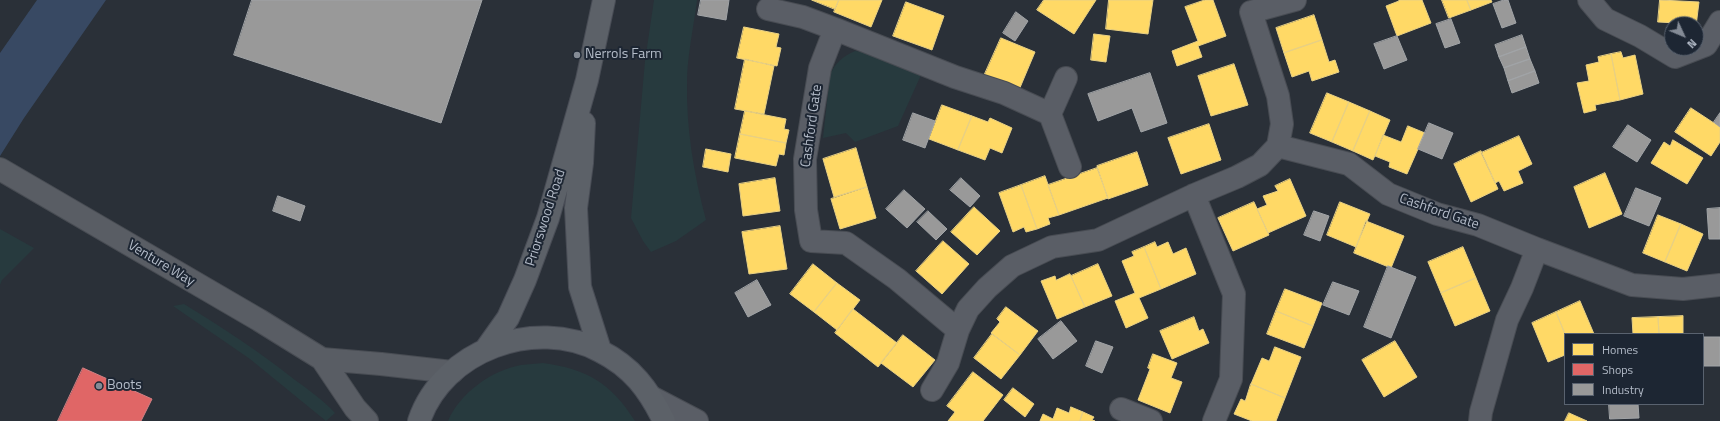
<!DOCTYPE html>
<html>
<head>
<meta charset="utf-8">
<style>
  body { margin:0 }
  #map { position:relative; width:1720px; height:421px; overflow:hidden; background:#2a3038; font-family:"Titillium Web",sans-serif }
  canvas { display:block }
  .legend { position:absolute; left:1564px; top:333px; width:140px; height:72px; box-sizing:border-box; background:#1d2633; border:1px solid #59626f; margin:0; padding:5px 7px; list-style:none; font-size:12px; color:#b4bcc9 }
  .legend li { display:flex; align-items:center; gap:8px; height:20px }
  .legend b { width:20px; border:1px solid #59626f }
  .north { position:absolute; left:1664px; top:16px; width:40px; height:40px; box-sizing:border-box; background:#1d2633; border:1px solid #59626f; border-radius:50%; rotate:134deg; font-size:11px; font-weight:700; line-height:16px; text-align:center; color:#b4bcc9 }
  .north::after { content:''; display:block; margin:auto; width:14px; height:18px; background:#848b96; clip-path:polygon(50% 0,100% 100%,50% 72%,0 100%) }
</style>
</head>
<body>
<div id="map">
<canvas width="1720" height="421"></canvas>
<ul class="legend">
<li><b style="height:11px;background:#ffd966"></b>Homes</li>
<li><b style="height:11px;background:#e06666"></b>Shops</li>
<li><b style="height:11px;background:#999"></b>Industry</li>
</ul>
<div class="north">N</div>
</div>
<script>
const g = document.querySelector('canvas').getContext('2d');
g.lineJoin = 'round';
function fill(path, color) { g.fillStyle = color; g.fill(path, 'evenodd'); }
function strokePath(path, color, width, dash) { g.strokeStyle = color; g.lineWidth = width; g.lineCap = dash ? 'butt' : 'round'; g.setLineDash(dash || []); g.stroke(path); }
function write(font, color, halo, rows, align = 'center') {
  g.font = font + ' "Titillium Web",sans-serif'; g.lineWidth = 4; g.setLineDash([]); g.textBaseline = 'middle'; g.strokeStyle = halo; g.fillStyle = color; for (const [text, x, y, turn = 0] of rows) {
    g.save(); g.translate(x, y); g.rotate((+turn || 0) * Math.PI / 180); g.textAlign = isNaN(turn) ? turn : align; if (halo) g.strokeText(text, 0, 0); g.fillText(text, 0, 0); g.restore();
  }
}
fill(new Path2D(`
  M 654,0 L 697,0 C 694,25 687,57 687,82 C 686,128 694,175 706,220 L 676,241 L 651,252 L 643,241 L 631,218 L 645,61 Z
  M 855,51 L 865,52 L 921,75 L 898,126 L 855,142 L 846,133 L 823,138 L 830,75 C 835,63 843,56 855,51 Z
  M 0,229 L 34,248 L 2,280 L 0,285 Z
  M 184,304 C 223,328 260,352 295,380 C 309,390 323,400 335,413 L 326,421 L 250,359 L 173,306 Z
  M 543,363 C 587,369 611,383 635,421 L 448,421 C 460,393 492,370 521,365 C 528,364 536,364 543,363 Z`), '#273a3e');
fill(new Path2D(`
  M 37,0 L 106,0 L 24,118 L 0,156 L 0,53 Z`), '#384963');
const homes = new Path2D(`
  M 812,0 L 839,0 L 835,9 Z
  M 839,0 L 882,0 L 871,27 L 834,12 Z
  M 1044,0 L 1096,0 L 1074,34 L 1037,10 Z
  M 1109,0 L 1153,0 L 1148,34 L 1106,29 Z
  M 1205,0 L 1213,0 L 1226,36 L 1198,46 L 1202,57 L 1177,66 L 1172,51 L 1198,41 L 1185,7 Z
  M 1399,0 L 1422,0 L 1431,23 L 1397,36 L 1386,6 L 1399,1 Z
  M 1442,0 L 1467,0 L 1471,10 L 1449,18 Z
  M 1467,0 L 1491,0 L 1492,2 L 1471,10 Z
  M 1660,0 L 1699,2 L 1696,26 L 1696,24 L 1658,22 Z
  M 906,2 L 944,16 L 932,50 L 893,36 Z
  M 1314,15 L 1322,40 L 1284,53 L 1276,28 Z
  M 744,27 L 779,34 L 776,47 L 781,48 L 777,66 L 737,58 Z
  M 1094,34 L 1110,36 L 1106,62 L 1091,60 Z
  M 1001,38 L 1035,52 L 1019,90 L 984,76 Z
  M 1322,40 L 1329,62 L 1335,60 L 1339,72 L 1312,81 L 1309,71 L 1292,77 L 1284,53 Z
  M 1621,52 L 1623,58 L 1635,55 L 1643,94 L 1620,100 L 1611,54 Z
  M 1611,54 L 1620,100 L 1595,105 L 1596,110 L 1584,113 L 1577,83 L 1589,81 L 1586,65 L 1599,62 L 1598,57 Z
  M 745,59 L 774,66 L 764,114 L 735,109 Z
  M 1234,64 L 1248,105 L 1211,116 L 1198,76 Z
  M 1327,93 L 1349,102 L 1332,142 L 1310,133 Z
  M 1349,102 L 1370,111 L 1353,151 L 1332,142 Z
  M 942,105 L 972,116 L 958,150 L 929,139 Z
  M 1691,108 L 1720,127 L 1720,142 L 1711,156 L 1675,132 Z
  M 745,111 L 786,119 L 784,129 L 789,130 L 786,143 L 740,134 Z
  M 1370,111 L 1390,120 L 1373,160 L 1353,151 Z
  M 972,116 L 988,122 L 990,118 L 1012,128 L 1002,153 L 990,148 L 985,160 L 958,150 Z
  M 1209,124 L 1221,160 L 1181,174 L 1168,138 Z
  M 1408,126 L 1425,133 L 1407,174 L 1389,167 L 1390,162 L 1375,156 L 1383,135 L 1401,142 Z
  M 740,134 L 786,143 L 784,155 L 779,154 L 776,166 L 735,158 Z
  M 1519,136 L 1532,164 L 1518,171 L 1523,183 L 1504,191 L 1499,181 L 1495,183 L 1481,153 Z
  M 1673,140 L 1703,158 L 1687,184 L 1651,163 L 1664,142 L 1670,146 Z
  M 856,148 L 867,187 L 834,197 L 823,159 Z
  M 706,149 L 731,154 L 728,172 L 703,167 Z
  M 1481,151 L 1498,189 L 1471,202 L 1454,164 Z
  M 1137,152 L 1148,185 L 1108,199 L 1097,166 Z
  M 1097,168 L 1108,198 L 1059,215 L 1048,185 Z
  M 1605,173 L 1622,214 L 1589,228 L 1574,187 Z
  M 1045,176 L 1059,215 L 1048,218 L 1050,224 L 1037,229 L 1021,185 Z
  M 775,178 L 780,211 L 743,216 L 739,184 Z
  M 1290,179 L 1306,216 L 1268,233 L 1257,209 L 1267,205 L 1263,196 L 1278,191 L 1275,186 Z
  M 1021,185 L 1037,229 L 1026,232 L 1024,227 L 1013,232 L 999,193 Z
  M 867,187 L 876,218 L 840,229 L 831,199 Z
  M 1254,202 L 1269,235 L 1233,251 L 1218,218 Z
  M 1340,202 L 1370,214 L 1356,247 L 1327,235 Z
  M 974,207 L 1000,231 L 977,255 L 951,232 Z
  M 1658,215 L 1681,224 L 1665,262 L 1643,253 Z
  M 1366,221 L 1404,236 L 1391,268 L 1354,253 Z
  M 1681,224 L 1703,234 L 1687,271 L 1665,262 Z
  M 780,226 L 787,269 L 749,274 L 742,232 Z
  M 943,241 L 969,264 L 942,294 L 916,271 Z
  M 1155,242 L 1157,247 L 1168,242 L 1173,254 L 1186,248 L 1196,274 L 1161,289 L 1144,247 Z
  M 1144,247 L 1161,289 L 1139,298 L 1148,318 L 1126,328 L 1115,301 L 1135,293 L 1122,261 L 1134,256 L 1132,252 Z
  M 1463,247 L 1476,278 L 1441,293 L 1428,262 Z
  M 813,264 L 837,283 L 814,312 L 790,294 Z
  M 1098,264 L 1112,296 L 1085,307 L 1071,276 Z
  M 1070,274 L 1085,307 L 1057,319 L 1041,281 L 1055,276 L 1056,280 Z
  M 1476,278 L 1490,311 L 1455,326 L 1441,293 Z
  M 837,283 L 860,300 L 837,330 L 814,312 Z
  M 1285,289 L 1322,303 L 1313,326 L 1276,311 Z
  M 1580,301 L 1594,334 L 1565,334 L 1556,312 Z
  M 1006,307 L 1038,331 L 1020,355 L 991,333 L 1000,322 L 997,319 Z
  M 853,309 L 897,343 L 878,367 L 835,333 Z
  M 1276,311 L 1313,326 L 1304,348 L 1267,334 Z
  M 1556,312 L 1565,334 L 1565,355 L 1548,362 L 1532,323 Z
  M 1683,316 L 1683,334 L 1659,334 L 1658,317 Z
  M 1194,317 L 1199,331 L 1203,329 L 1209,343 L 1172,359 L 1160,331 Z
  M 1658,317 L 1659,334 L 1633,334 L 1632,318 Z
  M 992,334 L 1020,355 L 1001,379 L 974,358 Z
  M 903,335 L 935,360 L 913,387 L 881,363 Z
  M 1395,341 L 1417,377 L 1384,397 L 1362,360 Z
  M 1275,347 L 1301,357 L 1285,398 L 1251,384 L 1262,358 L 1269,361 Z
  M 1153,354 L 1177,363 L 1171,378 L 1182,382 L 1170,413 L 1138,400 L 1150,369 L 1148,368 Z
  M 973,372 L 1003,395 L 983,421 L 948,421 L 955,412 L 947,406 Z
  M 1251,384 L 1285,398 L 1276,421 L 1252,421 L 1234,414 L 1241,399 L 1245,401 Z
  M 1013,388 L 1034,404 L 1025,417 L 1004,400 Z
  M 1071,407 L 1083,412 L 1080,421 L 1040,421 L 1043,414 L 1053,419 L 1057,408 L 1069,413 Z
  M 1083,412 L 1094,417 L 1092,420 L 1095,421 L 1080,421 Z
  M 1569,413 L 1587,421 L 1565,421 Z`);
fill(homes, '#ffd966');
strokePath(homes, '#e8d084', 1);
const shops = new Path2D(`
  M 83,368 L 152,399 L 141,421 L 58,421 Z`);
fill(shops, '#e06666');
strokePath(shops, '#d38084', 1);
const industry = new Path2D(`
  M 252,0 L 482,0 L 441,123 L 234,55 Z
  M 701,0 L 729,0 L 726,20 L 698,15 Z
  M 1504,0 L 1508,0 L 1516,23 L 1502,28 L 1493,4 Z
  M 1016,12 L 1028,21 L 1015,41 L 1003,33 Z
  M 1451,19 L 1460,43 L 1445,48 L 1436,24 Z
  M 1522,35 L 1526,47 L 1499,57 L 1495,45 Z
  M 1397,36 L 1407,60 L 1384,69 L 1374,44 Z
  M 1526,47 L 1530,59 L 1504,68 L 1499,57 Z
  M 1530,59 L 1535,71 L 1508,81 L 1504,68 Z
  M 1535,71 L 1539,83 L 1512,93 L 1508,81 Z
  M 1150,73 L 1167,123 L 1141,132 L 1132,108 L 1098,121 L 1088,94 Z
  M 913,113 L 935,121 L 925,148 L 903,140 Z
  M 1720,113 L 1720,127 L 1714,122 Z
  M 1429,123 L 1453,133 L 1442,159 L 1418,149 Z
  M 1628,125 L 1651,140 L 1637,162 L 1613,147 Z
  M 961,178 L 980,196 L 970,207 L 950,190 Z
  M 1636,188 L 1661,198 L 1649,226 L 1624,216 Z
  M 904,190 L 925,209 L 907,228 L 886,209 Z
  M 278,196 L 305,206 L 300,221 L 273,211 Z
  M 1720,208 L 1720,239 L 1709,239 L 1707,209 Z
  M 928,211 L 947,229 L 936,240 L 917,222 Z
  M 1314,211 L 1329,216 L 1320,241 L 1304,235 Z
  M 1388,266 L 1416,277 L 1391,338 L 1364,327 Z
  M 757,280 L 771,305 L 748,317 L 735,293 Z
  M 1333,282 L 1359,291 L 1349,315 L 1323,305 Z
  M 1061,321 L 1077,341 L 1053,359 L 1038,339 Z
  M 1703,337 L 1720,337 L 1720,366 L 1703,366 Z
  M 1096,341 L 1113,347 L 1102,373 L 1086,366 Z
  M 1609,404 L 1638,404 L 1639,418 L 1610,419 Z`);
fill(industry, '#999');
strokePath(industry, '#a1a4a7', 1);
const street = new Path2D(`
  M 1589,0 L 1605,19 L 1640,36 L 1675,57 L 1706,45 L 1720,22
  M 768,9 L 803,17 L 835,29 L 820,68 L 805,159 L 806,210 L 811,241 L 846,243 L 897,279 L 958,330
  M 835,29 L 955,77 L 1004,93 L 1050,114 L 1070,167
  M 1050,114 L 1066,78
  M 1278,146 L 1349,164 L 1388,194 L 1437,214 L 1478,225 L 1537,249 L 1632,285 L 1683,289 L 1720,285
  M 1194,195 L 1234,294 L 1231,379 L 1214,421
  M 932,390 L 948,363 L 958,330 L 968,309 L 987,288 L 1012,266 L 1052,247 L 1098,240 L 1194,195 L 1237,177 L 1260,165 L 1278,146 L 1282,124 L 1278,96 L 1251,12 L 1295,0
  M 653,398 L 697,421
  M 1121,409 L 1151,421
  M 1480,421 L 1481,412 L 1507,320 L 1522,288 L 1537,249`);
const secondary = new Path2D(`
  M 0,169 L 259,320 L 322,359 L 355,408 L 367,421
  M 322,359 L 381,364 L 452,372`);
const primary = new Path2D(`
  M 584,123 L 582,163 L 576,208 L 580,287 L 600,350
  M 486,349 L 508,318 L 525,280 L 548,218 L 587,80 L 604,0
  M 419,421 C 443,350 535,317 600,351 C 632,367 649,390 664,421`);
strokePath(street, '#484c53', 24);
strokePath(secondary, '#484c53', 24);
strokePath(primary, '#484c55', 24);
strokePath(street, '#5a5e66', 22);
strokePath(secondary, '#595d64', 22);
strokePath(primary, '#5c6168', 22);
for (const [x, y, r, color] of [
  [577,55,4,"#848b96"],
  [99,386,4,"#848b96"]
]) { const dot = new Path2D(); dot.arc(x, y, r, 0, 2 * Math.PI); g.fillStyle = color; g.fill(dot); strokePath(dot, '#1d2633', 1.5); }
write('14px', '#b4bcc9', '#1d2633', [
  ["Nerrols Farm",585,55],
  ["Boots",107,386]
], 'left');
write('14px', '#b4bcc9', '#1d2633', [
  ["Cashford Gate",812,126,-82],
  ["Cashford Gate",1439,212,19],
  ["Priorswood Road",546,218,-72],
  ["Venture Way",161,264,31]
]);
</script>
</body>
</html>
